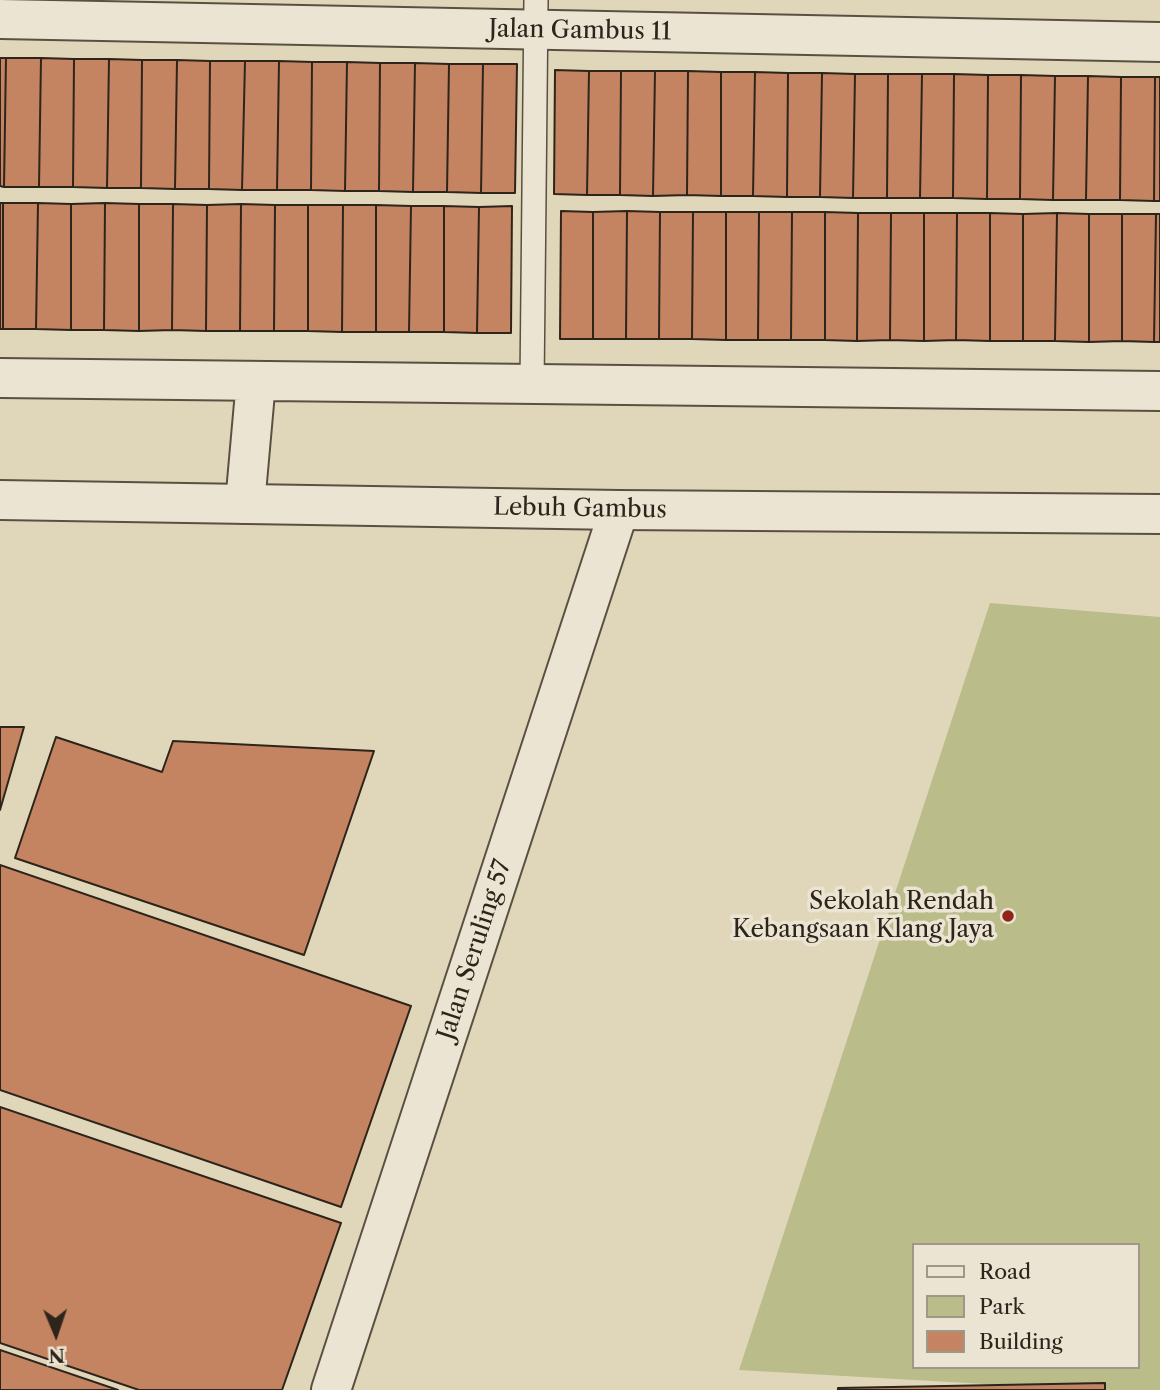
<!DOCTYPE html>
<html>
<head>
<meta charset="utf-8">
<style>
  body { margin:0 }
  #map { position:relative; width:1160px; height:1390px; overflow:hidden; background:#e0d6b9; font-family:"Libre Caslon Text",serif }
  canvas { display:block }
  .legend { position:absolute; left:912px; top:1243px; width:228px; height:126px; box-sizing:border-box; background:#ebe4d2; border:2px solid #9f9789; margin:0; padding:9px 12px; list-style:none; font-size:21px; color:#2d241b }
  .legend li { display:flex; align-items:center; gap:14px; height:35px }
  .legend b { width:35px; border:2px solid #9f9789 }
  .north { position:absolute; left:21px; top:1299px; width:70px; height:70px; -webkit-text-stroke:5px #ebe4d2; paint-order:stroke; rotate:178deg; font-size:19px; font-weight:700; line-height:28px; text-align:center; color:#2d241b }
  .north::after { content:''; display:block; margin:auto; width:24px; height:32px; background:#2d241b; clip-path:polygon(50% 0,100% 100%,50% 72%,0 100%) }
</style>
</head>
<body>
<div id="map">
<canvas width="1160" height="1390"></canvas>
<ul class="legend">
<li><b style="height:9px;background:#ebe4d2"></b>Road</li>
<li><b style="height:19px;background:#babc8a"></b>Park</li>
<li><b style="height:19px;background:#c58461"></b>Building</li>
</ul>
<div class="north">N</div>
</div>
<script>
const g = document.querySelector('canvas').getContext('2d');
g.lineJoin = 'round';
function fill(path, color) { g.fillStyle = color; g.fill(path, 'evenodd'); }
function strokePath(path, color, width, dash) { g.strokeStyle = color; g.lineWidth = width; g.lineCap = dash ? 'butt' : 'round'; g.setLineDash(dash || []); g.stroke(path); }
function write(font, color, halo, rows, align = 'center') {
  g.font = font + ' "Libre Caslon Text",serif'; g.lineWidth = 7; g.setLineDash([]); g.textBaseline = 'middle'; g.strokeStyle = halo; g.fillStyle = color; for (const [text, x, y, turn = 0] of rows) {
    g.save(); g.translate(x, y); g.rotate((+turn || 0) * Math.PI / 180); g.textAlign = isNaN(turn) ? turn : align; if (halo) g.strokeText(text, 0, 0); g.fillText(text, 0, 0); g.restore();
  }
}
fill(new Path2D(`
  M 990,603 L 1160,617 L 1160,1390 L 1090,1390 L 739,1370 ZM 913,1245 L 1137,1245 L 1137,1367 L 913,1367 Z`), '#babc8a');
const building = new Path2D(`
  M 0,58 L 6,58 L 4,187 L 0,186 Z
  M 6,58 L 41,58 L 39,187 L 4,187 Z
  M 41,58 L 74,59 L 73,187 L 39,187 Z
  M 74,59 L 109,59 L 107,188 L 73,187 Z
  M 109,59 L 142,60 L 141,188 L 107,188 Z
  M 142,60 L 177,60 L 175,189 L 141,188 Z
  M 177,60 L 210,61 L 209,189 L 175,189 Z
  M 210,61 L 245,61 L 242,190 L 209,189 Z
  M 245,61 L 279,61 L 277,190 L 242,190 Z
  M 279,61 L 312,62 L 311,190 L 277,190 Z
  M 312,62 L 347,62 L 345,191 L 311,190 Z
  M 347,62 L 380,63 L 379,191 L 345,191 Z
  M 380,63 L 415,63 L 413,192 L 379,191 Z
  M 415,63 L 449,64 L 447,192 L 413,192 Z
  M 449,64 L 483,64 L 481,193 L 447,192 Z
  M 483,64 L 517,64 L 515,193 L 481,193 Z
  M 555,70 L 589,71 L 587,195 L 554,194 Z
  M 589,71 L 621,71 L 620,195 L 587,195 Z
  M 621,71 L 655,71 L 653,196 L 620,195 Z
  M 655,71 L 688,71 L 687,195 L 653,196 Z
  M 688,71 L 721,72 L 721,196 L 687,195 Z
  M 721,72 L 755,72 L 753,196 L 721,196 Z
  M 755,72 L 788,73 L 787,197 L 753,196 Z
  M 788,73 L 822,73 L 820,197 L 787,197 Z
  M 822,73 L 855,74 L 853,198 L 820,197 Z
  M 855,74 L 888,74 L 887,198 L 853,198 Z
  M 888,74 L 922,74 L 920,198 L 887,198 Z
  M 922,74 L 954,74 L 953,198 L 920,198 Z
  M 954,74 L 988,75 L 987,199 L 953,198 Z
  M 988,75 L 1021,75 L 1020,199 L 987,199 Z
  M 1021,75 L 1055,76 L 1053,200 L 1020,199 Z
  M 1055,76 L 1088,76 L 1086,200 L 1053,200 Z
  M 1088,76 L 1121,77 L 1120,200 L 1086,200 Z
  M 1121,77 L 1155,77 L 1154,201 L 1120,200 Z
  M 1155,77 L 1160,77 L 1160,201 L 1154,201 Z
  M 0,203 L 3,203 L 3,329 L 0,329 Z
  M 3,203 L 38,203 L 36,329 L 3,329 Z
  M 38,203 L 71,204 L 71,330 L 36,329 Z
  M 105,203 L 139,204 L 139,331 L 104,330 Z
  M 105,203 L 104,330 L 71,330 L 71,204 Z
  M 139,204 L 173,204 L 172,330 L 139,331 Z
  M 173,204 L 207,205 L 206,331 L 172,330 Z
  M 241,204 L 275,205 L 274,331 L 240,331 Z
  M 241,204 L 240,331 L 206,331 L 207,205 Z
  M 275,205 L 308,205 L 308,331 L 274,331 Z
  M 308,205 L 343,205 L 342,332 L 308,331 Z
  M 343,205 L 376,205 L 376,332 L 342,332 Z
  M 376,205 L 411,206 L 409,332 L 376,332 Z
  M 411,206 L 444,206 L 444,332 L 409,332 Z
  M 444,206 L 479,207 L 477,333 L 444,332 Z
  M 512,206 L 511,333 L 477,333 L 479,207 Z
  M 561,211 L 593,212 L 593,339 L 560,339 Z
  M 627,211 L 660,212 L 659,339 L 626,339 Z
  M 627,211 L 626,339 L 593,339 L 593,212 Z
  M 660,212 L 693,212 L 692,339 L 659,339 Z
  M 693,212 L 726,212 L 726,340 L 692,339 Z
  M 726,212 L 759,212 L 758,340 L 726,340 Z
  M 759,212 L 792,212 L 791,340 L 758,340 Z
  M 792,212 L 825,212 L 825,340 L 791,340 Z
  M 825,212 L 858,213 L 857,341 L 825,340 Z
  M 858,213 L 891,213 L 890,340 L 857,341 Z
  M 891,213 L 924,213 L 924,341 L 890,340 Z
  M 924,213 L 957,213 L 956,340 L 924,341 Z
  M 957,213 L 990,213 L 990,341 L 956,340 Z
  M 990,213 L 1023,214 L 1023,341 L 990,341 Z
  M 1057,213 L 1089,214 L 1089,342 L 1055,341 Z
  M 1057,213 L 1055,341 L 1023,341 L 1023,214 Z
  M 1089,214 L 1122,214 L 1122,341 L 1089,342 Z
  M 1122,214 L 1156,214 L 1154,342 L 1122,341 Z
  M 1156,214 L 1160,214 L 1160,342 L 1154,342 Z
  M 0,727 L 24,727 L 0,810 Z
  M 56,737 L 162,772 L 173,741 L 374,751 L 304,955 L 15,858 Z
  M 0,865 L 411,1006 L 341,1207 L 0,1090 Z
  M 0,1107 L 341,1223 L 282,1390 L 139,1390 L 0,1343 Z
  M 0,1350 L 118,1390 L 0,1390 Z
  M 1105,1383 L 1105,1390 L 838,1390 L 838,1388 Z`);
fill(building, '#c58461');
strokePath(building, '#2d241b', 2);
const service = new Path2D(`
  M 532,385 L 536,0`);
const minor = new Path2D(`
  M 0,19 L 1160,42
  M 0,378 L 1160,391
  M 245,504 L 256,381
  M 331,1390 L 619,510`);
const tertiary = new Path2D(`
  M 0,500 L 619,510 L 1160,514`);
strokePath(service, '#5a5042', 26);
strokePath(minor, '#5a5042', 42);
strokePath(tertiary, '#5a5042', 42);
strokePath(service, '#ebe4d2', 23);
strokePath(minor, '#ebe4d2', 38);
strokePath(tertiary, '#ebe4d2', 38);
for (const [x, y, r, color] of [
  [1008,916,7,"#8f2418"]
]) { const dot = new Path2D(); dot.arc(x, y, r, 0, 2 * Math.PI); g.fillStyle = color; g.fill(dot); strokePath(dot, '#ebe4d2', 2.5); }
write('24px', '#2d241b', '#ebe4d2', [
  ["Jalan Gambus 11",580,31,1],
  ["Lebuh Gambus",580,509,1],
  ["Jalan Seruling 57",475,950,-72]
]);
write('24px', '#2d241b', '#ebe4d2', [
  ["Sekolah Rendah",994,902],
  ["Kebangsaan Klang Jaya",994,930]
], 'right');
</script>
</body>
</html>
